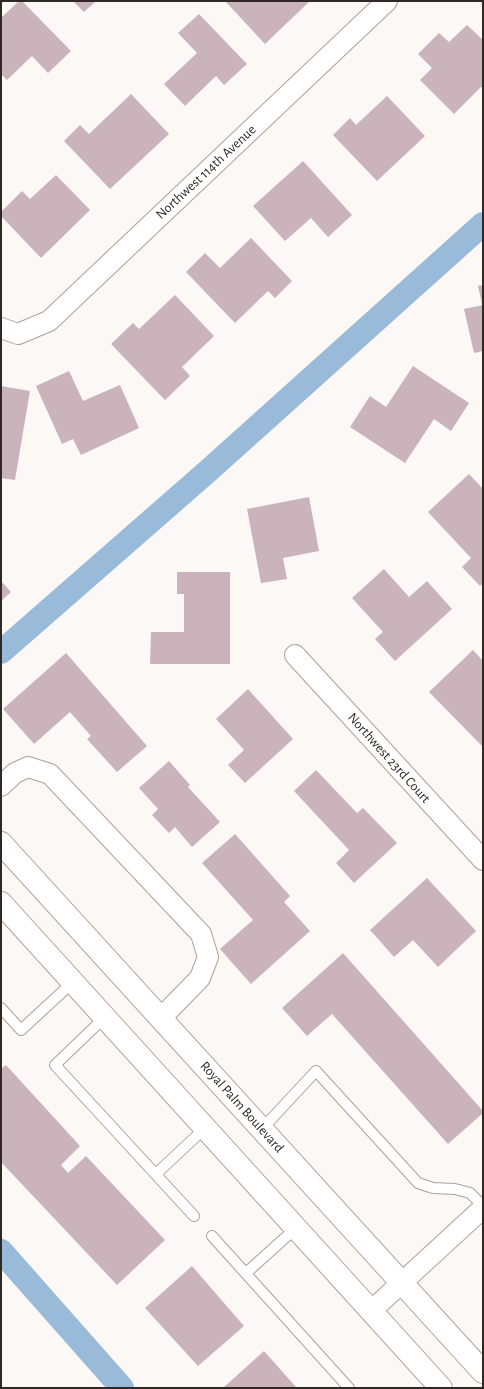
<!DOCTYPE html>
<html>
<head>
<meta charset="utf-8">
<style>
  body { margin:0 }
  #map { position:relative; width:484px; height:1389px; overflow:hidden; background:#fcf8f5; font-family:"Alegreya Sans",sans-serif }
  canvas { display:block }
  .frame { position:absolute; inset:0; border:2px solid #302824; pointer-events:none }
</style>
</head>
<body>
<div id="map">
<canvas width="484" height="1389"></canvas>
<div class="frame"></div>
</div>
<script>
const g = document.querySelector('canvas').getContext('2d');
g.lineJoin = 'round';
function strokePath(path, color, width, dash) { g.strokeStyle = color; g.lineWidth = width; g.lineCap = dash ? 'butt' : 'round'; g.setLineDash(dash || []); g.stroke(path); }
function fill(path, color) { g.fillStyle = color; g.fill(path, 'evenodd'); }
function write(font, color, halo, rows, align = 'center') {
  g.font = font + ' "Alegreya Sans",sans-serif'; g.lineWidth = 3; g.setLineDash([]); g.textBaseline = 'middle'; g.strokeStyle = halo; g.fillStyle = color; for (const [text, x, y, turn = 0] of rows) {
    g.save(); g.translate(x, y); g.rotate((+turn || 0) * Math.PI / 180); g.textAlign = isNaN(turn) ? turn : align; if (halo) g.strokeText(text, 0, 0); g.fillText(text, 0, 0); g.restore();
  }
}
strokePath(new Path2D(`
  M 1,652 L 208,471 L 483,224
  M 1,1251 L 122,1388`), '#9abada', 24);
fill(new Path2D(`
  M 19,1 L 22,1 L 71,51 L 48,73 L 32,56 L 7,80 L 1,74 L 1,18 Z
  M 73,1 L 96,1 L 84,12 Z
  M 225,1 L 310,1 L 265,44 Z
  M 199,14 L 247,64 L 224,85 L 216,76 L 185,106 L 164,84 L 197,53 L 178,33 Z
  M 467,25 L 483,40 L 483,89 L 481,87 L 454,114 L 420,80 L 432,68 L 418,54 L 439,33 L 449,42 Z
  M 131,94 L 169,134 L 110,189 L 64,141 L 80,125 L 89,134 Z
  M 387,96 L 425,136 L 377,181 L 333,135 L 350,118 L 356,125 Z
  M 303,161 L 352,215 L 328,237 L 311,218 L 285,241 L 253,206 Z
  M 56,175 L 90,210 L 41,258 L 1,216 L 1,212 L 22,191 L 30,199 Z
  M 251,238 L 292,281 L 275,298 L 268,291 L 235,323 L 186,272 L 205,253 L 220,268 Z
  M 483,285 L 483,304 L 482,304 L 478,286 Z
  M 175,295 L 214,336 L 182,367 L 190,376 L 165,400 L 111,344 L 133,323 L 139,329 Z
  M 483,305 L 483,351 L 474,353 L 464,309 Z
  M 413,366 L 469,403 L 451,431 L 434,419 L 405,463 L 350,427 L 370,396 L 386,407 Z
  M 69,371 L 83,401 L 120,385 L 139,428 L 81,455 L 73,439 L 62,444 L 36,386 Z
  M 1,386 L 30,391 L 15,480 L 1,478 Z
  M 469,474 L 483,489 L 483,583 L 480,586 L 462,567 L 471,558 L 428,512 Z
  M 309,497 L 319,551 L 283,558 L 287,579 L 261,583 L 247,509 Z
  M 384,569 L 409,597 L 427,581 L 452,609 L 395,661 L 375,639 L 383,632 L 352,598 Z
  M 177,572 L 230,572 L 230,664 L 150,664 L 151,632 L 184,632 L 184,594 L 177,594 Z
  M 1,581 L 11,592 L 1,601 Z
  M 473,650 L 483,661 L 483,747 L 429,692 Z
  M 66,653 L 147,746 L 117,772 L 87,739 L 91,736 L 70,712 L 34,744 L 3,709 Z
  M 248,689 L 293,739 L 245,783 L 228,765 L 244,750 L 216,719 Z
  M 169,761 L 190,785 L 188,787 L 220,822 L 192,847 L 175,827 L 169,833 L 152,815 L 158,809 L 139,788 Z
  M 316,770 L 357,813 L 363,808 L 397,843 L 354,883 L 336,863 L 349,850 L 294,791 Z
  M 235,834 L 290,896 L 284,902 L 310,931 L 251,984 L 220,949 L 253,920 L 202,863 Z
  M 427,878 L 476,931 L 438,967 L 413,940 L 394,957 L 370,930 Z
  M 343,953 L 483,1111 L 483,1113 L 448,1144 L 332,1014 L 307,1036 L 282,1008 Z
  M 6,1065 L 80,1146 L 61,1165 L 68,1173 L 86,1156 L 165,1240 L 117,1285 L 1,1162 L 1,1069 Z
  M 192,1266 L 244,1326 L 198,1366 L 145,1308 Z
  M 264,1351 L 297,1388 L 223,1388 Z`), '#cab3bb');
const lane = new Path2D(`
  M 1,1008 L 21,1030 L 73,982
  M 105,1017 L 55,1065 L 194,1216
  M 262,1129 L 316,1071 L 418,1183 L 433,1188 L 455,1189 L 470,1193 L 483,1206
  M 156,1174 L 205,1128
  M 212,1236 L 349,1388
  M 246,1273 L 296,1228`);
const street = new Path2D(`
  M 1,328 L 18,334 L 49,321 L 387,1
  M 295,655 L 483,860
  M 1,786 L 15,773 L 28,767 L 50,774 L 201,934 L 208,957 L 200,978 L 161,1018
  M 371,1311 L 483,1208`);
const secondary = new Path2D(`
  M 1,843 L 483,1372
  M 1,903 L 441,1388`);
strokePath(lane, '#b29f94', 12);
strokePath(street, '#b29f94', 22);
strokePath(secondary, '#b29f94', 24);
strokePath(lane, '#fff', 10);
strokePath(street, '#fff', 20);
strokePath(secondary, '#fff', 22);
write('14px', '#302824', '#fff', [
  ["Northwest 114th Avenue",206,172,-43],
  ["Northwest 23rd Court",389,758,48],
  ["Royal Palm Boulevard",242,1107,48]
]);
</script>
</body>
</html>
